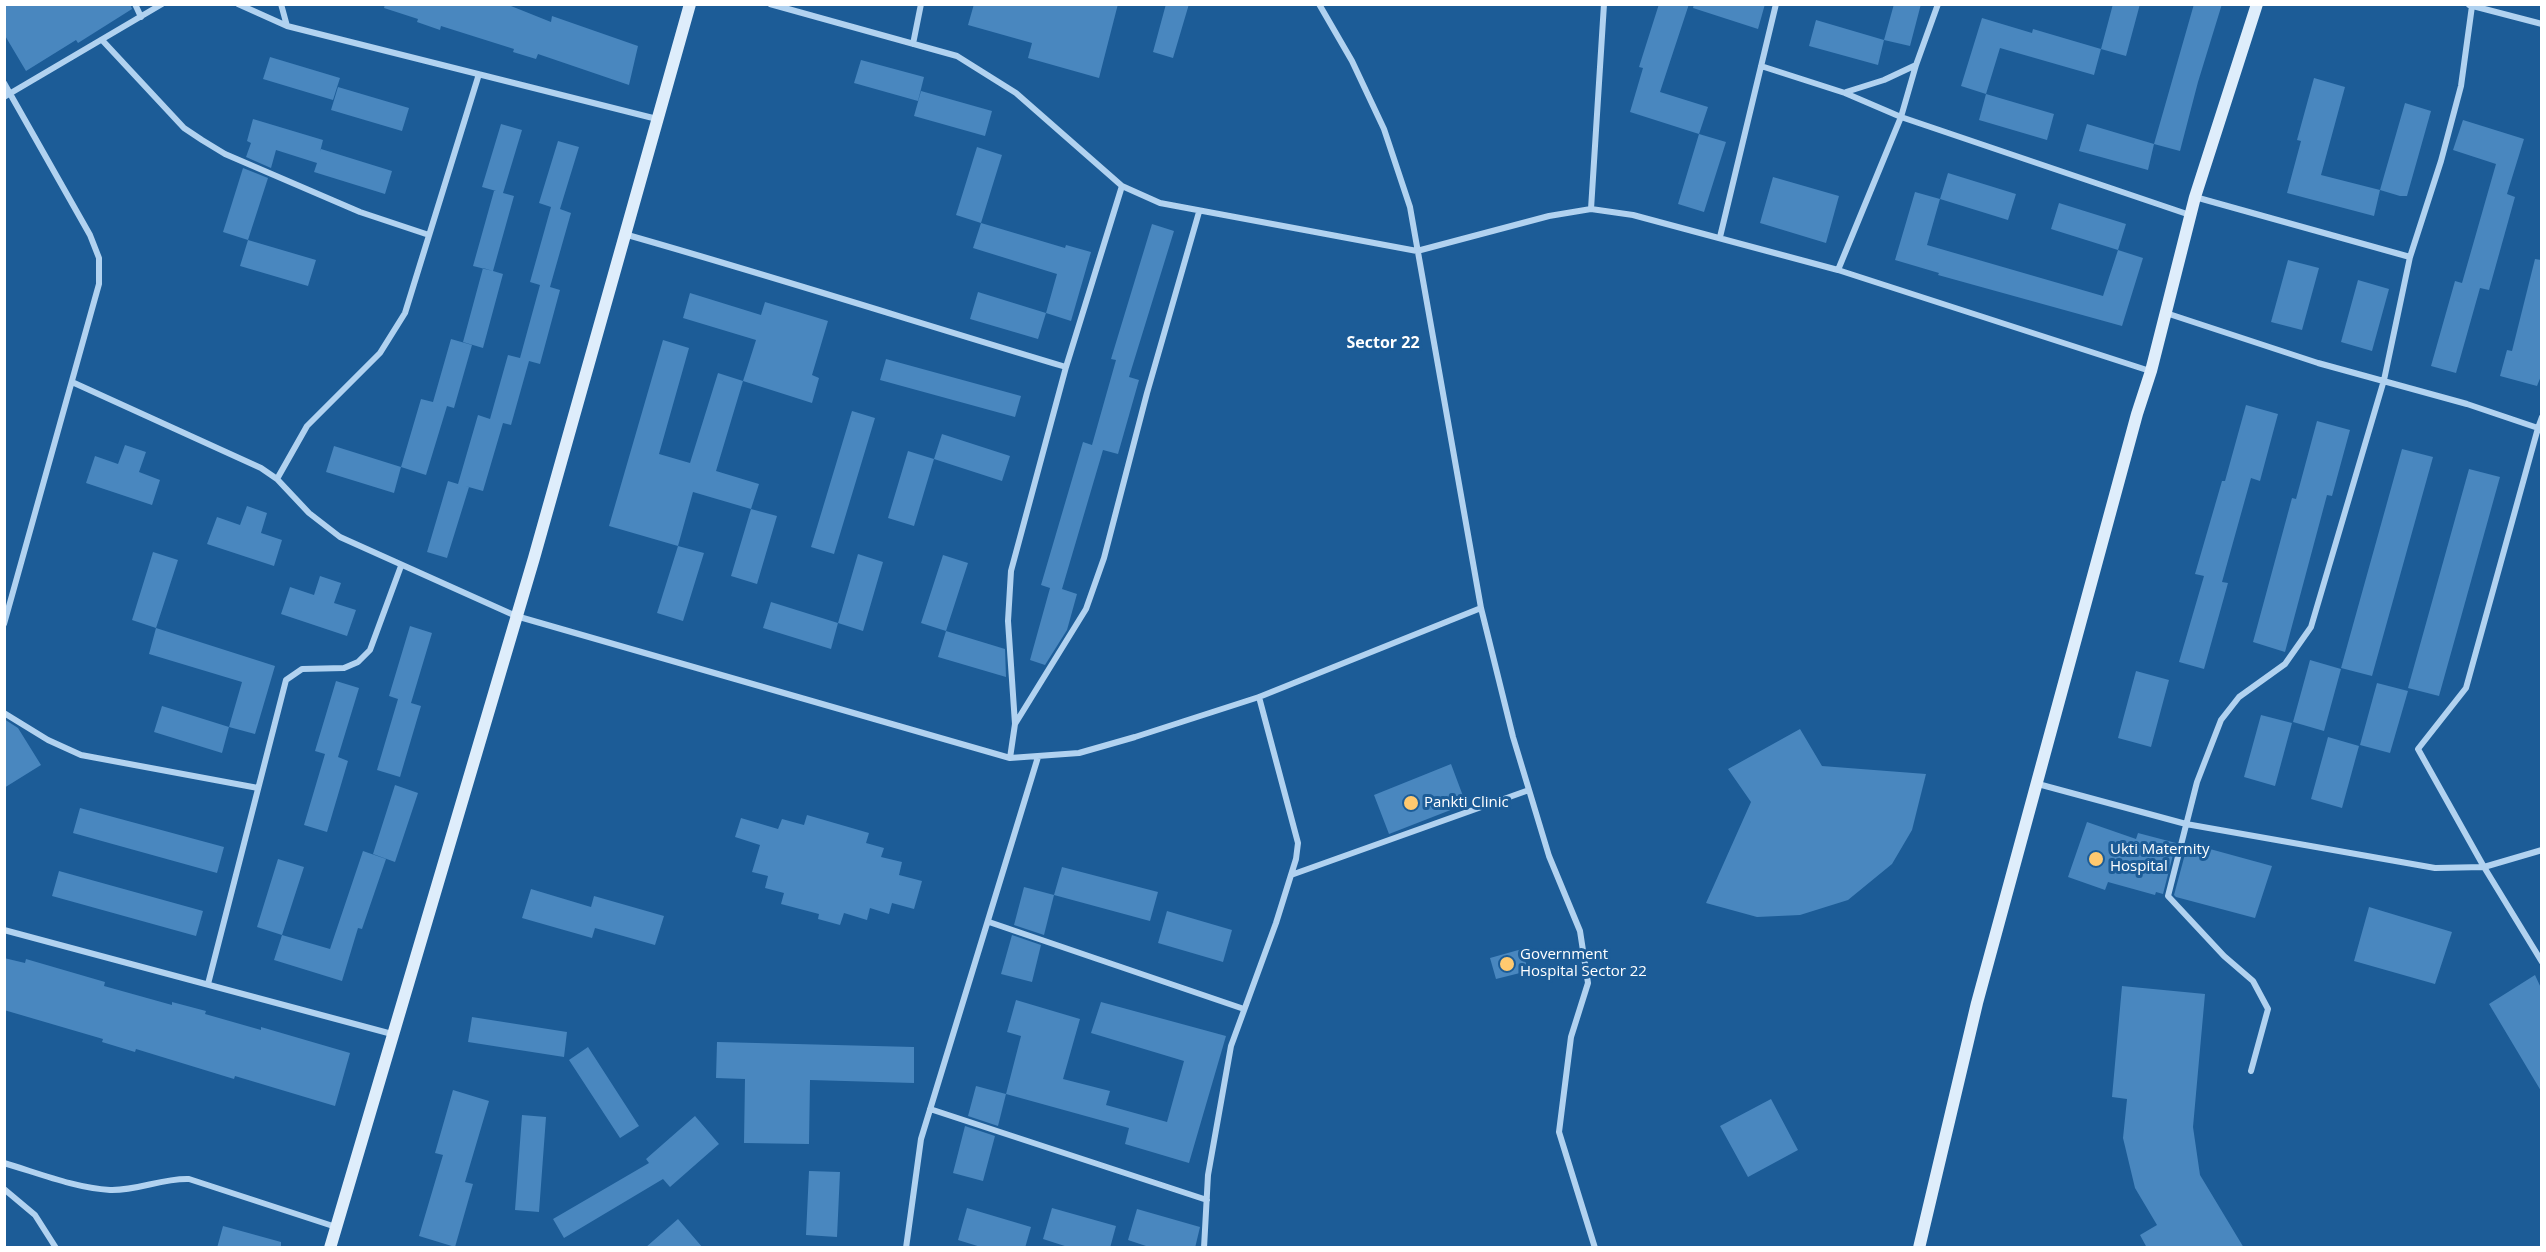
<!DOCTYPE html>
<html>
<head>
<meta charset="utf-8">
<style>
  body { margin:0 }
  #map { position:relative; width:2546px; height:1252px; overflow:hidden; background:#1c5c97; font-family:"Open Sans",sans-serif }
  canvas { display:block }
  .frame { position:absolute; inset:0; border:6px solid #fff; pointer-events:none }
</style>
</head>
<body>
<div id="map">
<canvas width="2546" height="1252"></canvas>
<div class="frame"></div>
</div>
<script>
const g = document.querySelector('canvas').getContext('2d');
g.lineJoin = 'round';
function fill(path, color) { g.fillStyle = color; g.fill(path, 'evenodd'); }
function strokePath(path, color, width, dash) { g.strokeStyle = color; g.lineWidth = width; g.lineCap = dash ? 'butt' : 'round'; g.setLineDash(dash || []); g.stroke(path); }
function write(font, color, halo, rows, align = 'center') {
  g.font = font + ' "Open Sans",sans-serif'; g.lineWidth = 6; g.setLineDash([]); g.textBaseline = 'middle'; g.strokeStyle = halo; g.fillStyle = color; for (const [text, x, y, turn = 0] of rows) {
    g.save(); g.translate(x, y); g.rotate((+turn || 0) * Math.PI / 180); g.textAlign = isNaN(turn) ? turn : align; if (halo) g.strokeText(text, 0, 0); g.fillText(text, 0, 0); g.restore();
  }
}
fill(new Path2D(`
  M 4,4 L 130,4 L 132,9 L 78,43 L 76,40 L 26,71 L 4,34 Z
  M 385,4 L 506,4 L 551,22 L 552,16 L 638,46 L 629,85 L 538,54 L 536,59 L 513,52 L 514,49 L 441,26 L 440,30 L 417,22 L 418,19 L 384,8 Z
  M 974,4 L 1118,4 L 1099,78 L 1028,58 L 1032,43 L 968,25 Z
  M 1166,4 L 1189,4 L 1173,58 L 1153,52 Z
  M 1659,4 L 1689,4 L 1660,92 L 1708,107 L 1699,134 L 1630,112 L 1643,68 L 1639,67 Z
  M 1694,4 L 1765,4 L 1758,29 L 1693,8 Z
  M 1894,4 L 1921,4 L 1910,46 L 1884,40 Z
  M 2113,4 L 2140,4 L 2126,56 L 2101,49 Z
  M 2194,4 L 2222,4 L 2198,82 L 2180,151 L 2154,144 Z
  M 1982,18 L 2032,33 L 2033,29 L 2101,49 L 2094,75 L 2000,48 L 1986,94 L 1961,86 Z
  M 1816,20 L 1884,40 L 1878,65 L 1809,46 Z
  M 270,57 L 340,78 L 333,100 L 263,79 Z
  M 861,60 L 924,77 L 918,101 L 854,83 Z
  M 2314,78 L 2345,87 L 2321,175 L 2380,190 L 2374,216 L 2287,193 L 2301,141 L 2297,140 Z
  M 338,87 L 409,108 L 402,131 L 331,110 Z
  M 921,91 L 992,111 L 985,136 L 914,116 Z
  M 1986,94 L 2054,114 L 2047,140 L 1979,120 Z
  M 2405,103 L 2431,111 L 2407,196 L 2400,196 L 2380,190 Z
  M 253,119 L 323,140 L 320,152 L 321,149 L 392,171 L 385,194 L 314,172 L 317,163 L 276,150 L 271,168 L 246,157 L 251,143 L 247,141 Z
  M 2463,120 L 2524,139 L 2507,194 L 2515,197 L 2489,290 L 2480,288 L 2456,373 L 2431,366 L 2455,281 L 2462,283 L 2496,164 L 2453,150 Z
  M 501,124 L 522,130 L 503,193 L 514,196 L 493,271 L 473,266 L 494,191 L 496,191 L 482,187 Z
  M 2087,124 L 2154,144 L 2148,170 L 2079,151 Z
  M 1699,134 L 1726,142 L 1704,212 L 1678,204 Z
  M 558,141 L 579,147 L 560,209 L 571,213 L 550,287 L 560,290 L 540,364 L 529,361 L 511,425 L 503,423 L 483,491 L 465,486 L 469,487 L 447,558 L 427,552 L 448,481 L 458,484 L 478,415 L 490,419 L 508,355 L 520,358 L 540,285 L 530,282 L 551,207 L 539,203 Z
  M 977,147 L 1002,155 L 981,223 L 956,215 Z
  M 243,168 L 268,178 L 248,240 L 223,232 Z
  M 1948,173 L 2016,194 L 2008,220 L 1940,199 Z
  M 1773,177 L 1839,196 L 1826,243 L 1760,223 Z
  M 1915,192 L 1940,199 L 1927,245 L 2103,296 L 2118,250 L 2143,258 L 2122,326 L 1938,275 L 1939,273 L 1895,260 Z
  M 2059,203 L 2126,224 L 2118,250 L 2051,229 Z
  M 981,223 L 1065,248 L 1066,245 L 1091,252 L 1071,321 L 1046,313 L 1057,274 L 973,248 Z
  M 1152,224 L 1174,231 L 1129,377 L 1139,380 L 1118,454 L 1103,450 L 1062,589 L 1077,594 L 1067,630 L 1045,665 L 1030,660 L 1050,588 L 1041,585 L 1083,442 L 1092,445 L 1116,360 L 1111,359 Z
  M 248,240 L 316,260 L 308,286 L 240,266 Z
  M 2535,259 L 2541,260 L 2541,376 L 2537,386 L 2500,376 L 2507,350 L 2512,351 Z
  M 2288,260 L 2319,268 L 2302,330 L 2271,322 Z
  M 483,268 L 503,274 L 483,348 L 463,342 Z
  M 2358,280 L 2389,289 L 2372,351 L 2341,342 Z
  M 978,292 L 1046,313 L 1038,339 L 970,319 Z
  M 690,293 L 761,315 L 765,302 L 828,321 L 812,375 L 819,378 L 812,403 L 743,381 L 756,340 L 683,318 Z
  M 451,339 L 472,345 L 454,408 L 447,406 L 426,475 L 401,467 L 421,399 L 433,402 Z
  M 663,340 L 689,348 L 659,454 L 690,463 L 718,373 L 743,381 L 716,471 L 759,484 L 751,509 L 693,492 L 678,546 L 609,526 Z
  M 886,359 L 1021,396 L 1015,417 L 880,380 Z
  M 2246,405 L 2278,414 L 2260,481 L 2251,478 L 2222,582 L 2228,583 L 2204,669 L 2179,662 L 2204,576 L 2195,574 L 2222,481 L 2225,481 Z
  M 852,411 L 875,418 L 834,554 L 811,547 Z
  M 2317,421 L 2350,430 L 2332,496 L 2327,495 L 2285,652 L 2253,642 L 2292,498 L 2296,499 Z
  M 942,434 L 1010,456 L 1002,481 L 934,459 Z
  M 125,445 L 146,452 L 139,472 L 160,480 L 152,505 L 86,483 L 95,456 L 118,464 Z
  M 334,446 L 401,467 L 394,493 L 326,472 Z
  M 2402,449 L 2433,457 L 2372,676 L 2341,668 Z
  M 908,451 L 934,459 L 914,526 L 888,518 Z
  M 2469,469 L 2500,477 L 2439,696 L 2408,688 Z
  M 247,506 L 267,513 L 261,533 L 282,540 L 274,566 L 207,544 L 217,517 L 240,525 Z
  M 751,509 L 777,516 L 757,584 L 731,576 Z
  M 678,546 L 704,553 L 683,621 L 657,613 Z
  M 153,552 L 178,560 L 156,628 L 132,620 Z
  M 858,554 L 883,562 L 863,631 L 838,623 Z
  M 943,555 L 968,563 L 946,631 L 921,623 Z
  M 320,576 L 341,583 L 334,603 L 356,610 L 347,636 L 281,614 L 290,587 L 314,595 Z
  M 771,602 L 838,623 L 831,649 L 763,628 Z
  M 410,626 L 432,633 L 411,703 L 421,706 L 400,777 L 377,770 L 398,699 L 389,696 Z
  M 156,628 L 275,666 L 255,734 L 229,727 L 242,682 L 149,654 Z
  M 946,631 L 1005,649 L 1006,677 L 938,657 Z
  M 2310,660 L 2341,669 L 2324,731 L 2293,722 Z
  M 2136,671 L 2169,680 L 2151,747 L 2118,738 Z
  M 336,681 L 359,688 L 338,757 L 348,761 L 327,832 L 304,825 L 325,754 L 315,751 Z
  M 2377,683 L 2408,691 L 2390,753 L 2360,745 Z
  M 162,706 L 229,727 L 222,753 L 154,732 Z
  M 2261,715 L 2292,723 L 2275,786 L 2244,777 Z
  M 4,719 L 18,728 L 41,765 L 4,788 Z
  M 1800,729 L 1822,766 L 1926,774 L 1912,830 L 1892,864 L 1848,900 L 1800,915 L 1757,917 L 1706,903 L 1751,802 L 1728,769 Z
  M 2328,737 L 2359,746 L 2342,808 L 2311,799 Z
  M 1451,764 L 1466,804 L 1389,834 L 1374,795 Z
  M 395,785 L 418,793 L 395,862 L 373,854 Z
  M 80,808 L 224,847 L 217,873 L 73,833 Z
  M 807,815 L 869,833 L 866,843 L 884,848 L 881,857 L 902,862 L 899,875 L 922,881 L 914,909 L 892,903 L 889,914 L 870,908 L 867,920 L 844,913 L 840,925 L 818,919 L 819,914 L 781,904 L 784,893 L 765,888 L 768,876 L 752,872 L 760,845 L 735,837 L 741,818 L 778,829 L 782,819 L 804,825 Z
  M 2087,822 L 2136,839 L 2138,833 L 2176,843 L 2163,894 L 2156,892 L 2155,895 L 2108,882 L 2105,890 L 2068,877 Z
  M 2188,843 L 2272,866 L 2255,918 L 2176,897 L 2174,895 Z
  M 363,851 L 386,859 L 362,929 L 358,928 L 342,981 L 274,960 L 282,935 L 330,949 Z
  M 278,859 L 304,867 L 282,935 L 257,927 Z
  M 1062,867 L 1158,892 L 1150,921 L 1054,895 Z
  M 59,871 L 203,911 L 196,936 L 52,896 Z
  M 1024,887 L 1054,895 L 1044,935 L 1014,925 Z
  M 531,889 L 591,907 L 594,896 L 664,916 L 655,945 L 595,928 L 592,938 L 522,918 Z
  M 2369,907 L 2452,932 L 2435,984 L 2354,961 Z
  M 1167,911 L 1232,930 L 1223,962 L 1158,943 Z
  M 1012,935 L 1041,945 L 1032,982 L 1001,974 Z
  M 1522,949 L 1528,971 L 1496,979 L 1490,958 Z
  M 4,958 L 25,963 L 26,959 L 105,982 L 104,986 L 172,1005 L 172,1002 L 206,1011 L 205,1014 L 261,1030 L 261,1027 L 350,1053 L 335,1106 L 235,1076 L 234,1079 L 136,1049 L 135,1052 L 102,1042 L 103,1039 L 4,1010 Z
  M 2535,975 L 2541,988 L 2541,1091 L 2489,1004 Z
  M 2122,986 L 2205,994 L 2193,1127 L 2200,1175 L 2244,1248 L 2147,1248 L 2140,1235 L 2157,1225 L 2135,1188 L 2123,1138 L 2127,1099 L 2112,1097 Z
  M 1016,1000 L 1080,1019 L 1063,1079 L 1110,1091 L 1106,1105 L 1167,1122 L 1184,1061 L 1091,1033 L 1101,1002 L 1226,1036 L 1189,1163 L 1125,1144 L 1129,1128 L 1006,1094 L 1021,1036 L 1007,1032 Z
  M 472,1017 L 567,1032 L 564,1057 L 468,1042 Z
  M 717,1042 L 914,1047 L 914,1083 L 810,1080 L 809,1144 L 744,1143 L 745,1079 L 716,1078 Z
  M 588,1047 L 639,1126 L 620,1138 L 569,1060 Z
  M 976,1086 L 1006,1094 L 998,1126 L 968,1116 Z
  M 453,1090 L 489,1101 L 465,1182 L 473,1184 L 455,1247 L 419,1236 L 443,1155 L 435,1153 Z
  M 1771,1099 L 1798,1150 L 1748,1177 L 1720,1126 Z
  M 522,1115 L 546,1117 L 539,1212 L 515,1210 Z
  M 695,1116 L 719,1144 L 670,1187 L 663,1179 L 564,1238 L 553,1219 L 649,1163 L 646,1159 Z
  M 965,1126 L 995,1136 L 983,1181 L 953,1173 Z
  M 809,1171 L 840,1172 L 837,1237 L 806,1235 Z
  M 967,1208 L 1031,1227 L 1025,1248 L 984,1248 L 958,1240 Z
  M 1052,1208 L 1116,1226 L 1110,1248 L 1071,1248 L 1043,1239 Z
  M 1137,1209 L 1200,1227 L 1195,1248 L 1152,1248 L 1128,1240 Z
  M 678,1219 L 703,1248 L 645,1248 Z
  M 223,1226 L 281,1242 L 281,1248 L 217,1248 Z`), '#4987bf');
strokePath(new Path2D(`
  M 135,4 L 141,17
  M 238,4 L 287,26 L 657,119
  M 281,4 L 287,26
  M 770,4 L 957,56 L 1016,93 L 1122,186 L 1160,203 L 1417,251 L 1549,216 L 1591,209 L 1633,215 L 1838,270 L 2150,371
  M 1319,4 L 1352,61 L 1384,129 L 1410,207 L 1481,608 L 1513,737 L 1549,856 L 1580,931 L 1588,983 L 1571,1037 L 1559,1132 L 1595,1248
  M 2469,5 L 2542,24
  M 102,40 L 184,128 L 202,140 L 225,154 L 360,212 L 429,235
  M 913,44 L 921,4
  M 1761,66 L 1845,93 L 1901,117 L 2190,215
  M 4,83 L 90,235 L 99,258 L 99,284 L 4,624
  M 1846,92 L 1884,80 L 1916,65
  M 4,97 L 162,4
  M 2195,197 L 2410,257
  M 1591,209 L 1604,4
  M 624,234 C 772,276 919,323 1066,367
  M 1720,237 L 1776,4
  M 1838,270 L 1901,117 L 1916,65 L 1938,4
  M 2166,313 L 2318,363 L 2467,404 L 2538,428 L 2542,417
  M 72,382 L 261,468 L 277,479 L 309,513 L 340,537 L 516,616 L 1010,758 L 1079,753 L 1135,737 L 1259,697 L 1481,608
  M 2542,431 L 2538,428 L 2466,688 L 2418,749 L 2484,867 L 2542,962
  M 277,479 L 307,426 L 380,353 L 405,313 L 479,74
  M 4,713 L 48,740 L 81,755 L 258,788
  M 1015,724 L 1086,609 L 1104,558 L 1147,393 L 1199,212
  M 1010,758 L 1015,724 L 1008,621 L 1011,571 L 1066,367 L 1122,186
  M 2038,784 L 2186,824 L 2435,868 L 2484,867 L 2542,850
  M 1291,875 L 1529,790
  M 989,922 L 1244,1009
  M 4,930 L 392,1034
  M 208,984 L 286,680 L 302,669 L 344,668 L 358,662 L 370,650 L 401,566
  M 2251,1071 L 2268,1009 L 2253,981 L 2224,956 L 2168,896 L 2197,782 L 2221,720 L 2239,697 L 2285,664 L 2311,627 L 2384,380 L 2410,257 L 2441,161 L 2461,86 L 2472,6
  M 930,1109 L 1207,1200
  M 4,1163 C 38,1173 75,1188 110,1190 C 137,1191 162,1178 189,1179 L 336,1227
  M 4,1189 L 35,1215 L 56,1248
  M 906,1248 L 921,1139 L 1038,757
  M 1204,1248 L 1208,1175 L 1231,1046 L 1276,923 L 1296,859 L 1298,843 L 1259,697`), '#b1d2f0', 6);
strokePath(new Path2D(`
  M 330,1248 L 534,558 L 690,4
  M 1919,1248 L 1977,1003 L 2137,414 L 2151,371 L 2195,197 L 2257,4`), '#deedfb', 12);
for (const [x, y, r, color] of [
  [1411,803,8,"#ffc96f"],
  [2096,859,8,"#ffc96f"],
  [1507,964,8,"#ffc96f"]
]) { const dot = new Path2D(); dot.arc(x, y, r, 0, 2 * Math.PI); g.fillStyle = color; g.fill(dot); strokePath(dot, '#1c5c97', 2); }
write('15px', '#fff', '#1c5c97', [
  ["Pankti Clinic",1424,803],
  ["Ukti Maternity",2110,850],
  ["Hospital",2110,867],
  ["Government",1520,955],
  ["Hospital Sector 22",1520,972]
], 'left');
write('bold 16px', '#fff', '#1c5c97', [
  ["Sector 22",1383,343]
]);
</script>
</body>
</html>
